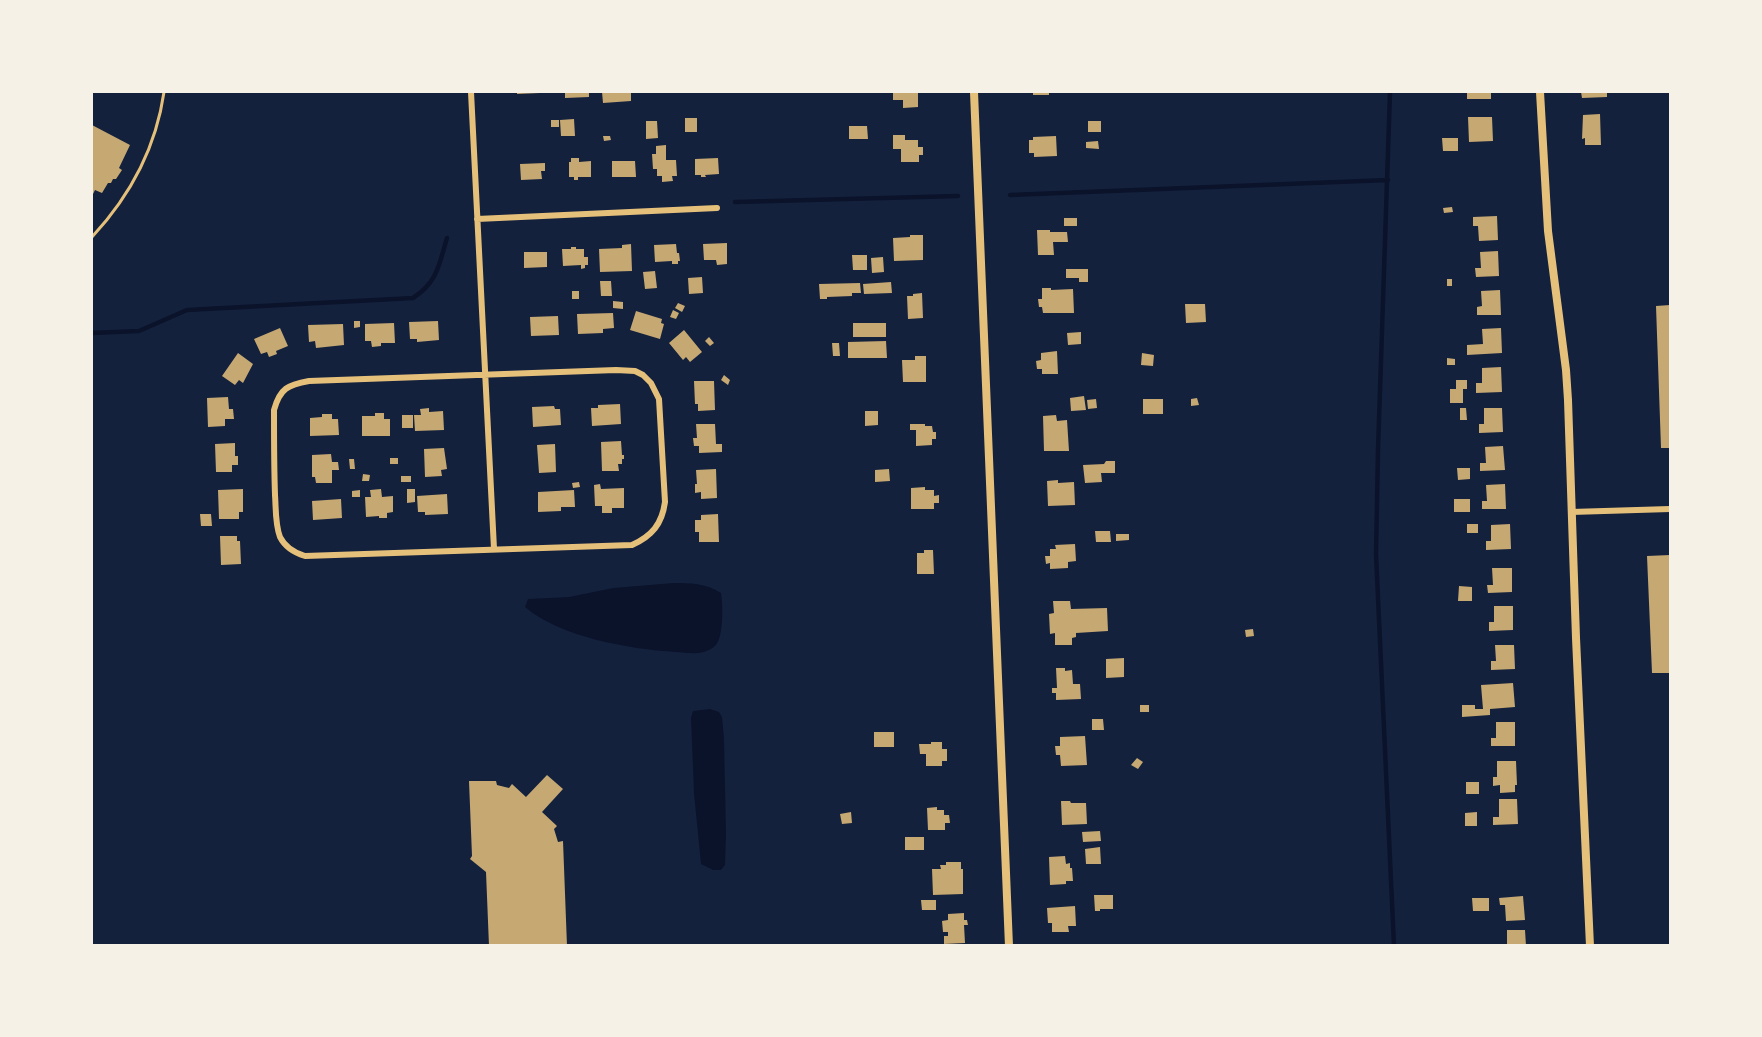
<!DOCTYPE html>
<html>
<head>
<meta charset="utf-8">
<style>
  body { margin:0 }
  #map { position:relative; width:1762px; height:1037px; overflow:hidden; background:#14213d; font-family:Raleway,sans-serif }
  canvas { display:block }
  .frame { position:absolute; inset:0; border:93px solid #f6f1e7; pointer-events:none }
</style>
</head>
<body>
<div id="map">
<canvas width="1762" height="1037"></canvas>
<div class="frame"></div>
</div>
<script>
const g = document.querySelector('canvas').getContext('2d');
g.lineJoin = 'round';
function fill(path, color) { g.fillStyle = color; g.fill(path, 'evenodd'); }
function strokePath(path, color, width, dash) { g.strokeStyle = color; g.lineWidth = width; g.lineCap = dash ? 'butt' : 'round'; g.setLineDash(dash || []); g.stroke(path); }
fill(new Path2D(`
  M 673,583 C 690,583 706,583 721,593 C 723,604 724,638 715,646 C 704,656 688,653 675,652 C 629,649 560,637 525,607 L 528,599 L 569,597 L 613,588 Z
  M 710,709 L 719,712 L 722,717 L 724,738 L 726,834 L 725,865 L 721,870 L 713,870 L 701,864 L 694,794 L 691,718 L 693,711 Z`), '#0b132b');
strokePath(new Path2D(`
  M 1390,92 L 1378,450 L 1376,554 L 1394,946
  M 1010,195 L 1388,180
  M 735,202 L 958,196
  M 92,333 L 139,331 L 187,310 L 413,298 C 438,282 439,264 447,238`), '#0b132b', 4.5);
fill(new Path2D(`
  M 517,92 L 540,92 L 540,93 L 517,94 Z
  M 565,92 L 589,92 L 589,97 L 565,98 Z
  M 602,92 L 631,92 L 631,101 L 603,103 Z
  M 893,92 L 918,92 L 918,107 L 903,108 L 903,100 L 893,100 Z
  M 1033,92 L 1049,92 L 1049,95 L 1033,95 Z
  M 1467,92 L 1491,92 L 1491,99 L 1467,99 Z
  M 1581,92 L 1607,92 L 1607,97 L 1582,98 Z
  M 1600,114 L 1601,145 L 1585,145 L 1585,138 L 1582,139 L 1583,115 Z
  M 1468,117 L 1492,117 L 1493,141 L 1469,142 Z
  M 685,118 L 697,118 L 697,132 L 685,132 Z
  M 574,119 L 575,136 L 561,136 L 560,120 Z
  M 551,120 L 559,120 L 559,127 L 551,127 Z
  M 646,121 L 657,121 L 658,138 L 646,139 Z
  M 1088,121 L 1101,121 L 1101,132 L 1088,132 Z
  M 92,125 L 130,145 L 119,168 L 122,170 L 116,179 L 113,179 L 111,183 L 108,183 L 102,193 L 95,190 L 92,196 Z
  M 849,126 L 867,126 L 868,139 L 849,139 Z
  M 893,135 L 905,135 L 905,140 L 918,140 L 918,147 L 923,147 L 923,155 L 919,155 L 919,162 L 901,162 L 901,149 L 893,149 Z
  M 603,136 L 610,136 L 611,140 L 604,141 Z
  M 1056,136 L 1057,156 L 1034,157 L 1034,153 L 1029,153 L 1029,140 L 1033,140 L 1033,137 Z
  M 1442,138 L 1458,138 L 1458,151 L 1443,151 Z
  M 1098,141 L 1099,149 L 1086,148 L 1086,142 Z
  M 666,145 L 666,160 L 676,160 L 677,176 L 672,176 L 673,181 L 662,182 L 662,176 L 657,176 L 657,169 L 653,169 L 652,154 L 656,154 L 656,146 Z
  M 571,158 L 579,158 L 579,162 L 591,161 L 591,177 L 578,177 L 578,180 L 574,180 L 574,177 L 569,177 L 569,162 L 571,162 Z
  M 718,158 L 719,174 L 705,175 L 706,177 L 701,177 L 701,175 L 695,175 L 695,159 Z
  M 612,161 L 635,161 L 636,177 L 612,177 Z
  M 545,163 L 545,171 L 541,171 L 542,179 L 521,180 L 520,164 Z
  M 1452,207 L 1453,212 L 1444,213 L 1443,208 Z
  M 1497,216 L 1498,240 L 1479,241 L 1478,226 L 1473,226 L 1473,217 Z
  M 1064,218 L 1077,218 L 1077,226 L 1064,226 Z
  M 1037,230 L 1050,230 L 1050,232 L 1067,232 L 1068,242 L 1053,242 L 1054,255 L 1038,255 Z
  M 910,235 L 923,235 L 923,260 L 894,261 L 893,238 L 910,237 Z
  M 727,243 L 727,264 L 717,265 L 716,260 L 704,260 L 703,244 Z
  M 631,244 L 632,271 L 600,272 L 599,249 L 622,248 L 622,245 Z
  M 676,244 L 677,253 L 679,253 L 680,261 L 678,261 L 678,264 L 672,264 L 672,261 L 655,262 L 654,245 Z
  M 571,247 L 576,247 L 576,249 L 584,249 L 584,257 L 588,257 L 588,265 L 585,265 L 585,268 L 581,269 L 581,265 L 563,266 L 562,249 L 571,249 Z
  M 1498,251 L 1499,276 L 1476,277 L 1475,268 L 1481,268 L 1480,252 Z
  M 524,252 L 547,252 L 547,267 L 524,268 Z
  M 852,255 L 867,255 L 867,270 L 853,270 Z
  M 883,257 L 884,272 L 872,273 L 871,258 Z
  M 1066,269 L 1088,269 L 1088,282 L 1079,282 L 1079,278 L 1066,278 Z
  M 655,271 L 657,288 L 645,289 L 643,272 Z
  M 702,277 L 703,293 L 689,294 L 688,278 Z
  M 1447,279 L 1452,279 L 1452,286 L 1447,286 Z
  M 600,281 L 611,281 L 612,296 L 601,296 Z
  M 891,282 L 892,293 L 864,294 L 863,284 Z
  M 860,283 L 861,293 L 852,293 L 852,296 L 827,297 L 827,299 L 820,299 L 819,284 Z
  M 1042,288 L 1051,288 L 1051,290 L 1073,289 L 1074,313 L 1043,313 L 1042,307 L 1039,307 L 1038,299 L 1042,299 Z
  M 1500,290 L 1501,315 L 1477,315 L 1477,307 L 1482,306 L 1481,291 Z
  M 572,291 L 579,291 L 579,299 L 572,299 Z
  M 922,293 L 923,318 L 908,319 L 907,296 L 913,296 L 913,294 Z
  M 613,301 L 623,302 L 623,309 L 613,308 Z
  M 678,303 L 685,306 L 682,312 L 675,308 Z
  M 1185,304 L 1205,304 L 1206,322 L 1186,323 Z
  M 1670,305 L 1670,448 L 1661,448 L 1656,306 Z
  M 673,310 L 679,313 L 676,319 L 670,317 Z
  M 636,311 L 662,319 L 661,323 L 664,324 L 660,339 L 630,330 Z
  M 613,313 L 614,328 L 603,329 L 603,333 L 578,334 L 577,314 Z
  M 558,316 L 559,335 L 531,336 L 530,317 Z
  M 354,321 L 360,321 L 360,327 L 354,328 Z
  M 438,321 L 439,340 L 417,342 L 417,339 L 410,339 L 409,322 Z
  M 394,323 L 395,343 L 381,343 L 381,346 L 372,347 L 371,341 L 365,341 L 365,324 Z
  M 853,323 L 886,323 L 886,337 L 853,337 Z
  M 343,324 L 344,345 L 316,348 L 315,341 L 309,342 L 308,325 Z
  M 280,328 L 288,346 L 276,351 L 277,354 L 269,357 L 267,352 L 261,354 L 254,339 Z
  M 1501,328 L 1502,353 L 1467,355 L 1467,345 L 1483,344 L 1482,329 Z
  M 684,330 L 702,352 L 690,362 L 686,357 L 683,360 L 669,343 Z
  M 1081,332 L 1081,344 L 1068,345 L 1067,333 Z
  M 709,337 L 714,343 L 710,346 L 705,341 Z
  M 886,341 L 887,358 L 848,358 L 848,342 Z
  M 832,343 L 839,343 L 840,356 L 833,356 Z
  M 1057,351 L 1058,374 L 1042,374 L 1042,369 L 1037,369 L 1036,361 L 1041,360 L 1041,353 Z
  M 238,353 L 253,364 L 243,383 L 239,380 L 235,385 L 222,376 Z
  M 1142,353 L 1154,355 L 1153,366 L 1141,365 Z
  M 915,356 L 926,356 L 926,382 L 903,382 L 902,360 L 915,360 Z
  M 1447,358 L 1455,359 L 1455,365 L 1447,365 Z
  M 1501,367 L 1502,392 L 1476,393 L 1476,383 L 1482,383 L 1482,368 Z
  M 724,375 L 730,380 L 728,385 L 721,380 Z
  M 1456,380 L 1467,380 L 1467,389 L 1463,389 L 1463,403 L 1450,403 L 1450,389 L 1456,389 Z
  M 694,381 L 714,381 L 715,410 L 698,411 L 698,404 L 695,404 Z
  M 1084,396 L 1086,410 L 1071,411 L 1070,398 Z
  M 228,397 L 229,409 L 233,409 L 234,419 L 225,419 L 225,426 L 208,427 L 207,398 Z
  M 1197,398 L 1199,405 L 1191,406 L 1191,399 Z
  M 1096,399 L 1097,408 L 1088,409 L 1087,400 Z
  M 1143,399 L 1163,399 L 1163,414 L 1143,414 Z
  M 620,404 L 621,424 L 592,426 L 591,408 L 598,408 L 598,405 Z
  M 554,406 L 555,409 L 560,409 L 561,425 L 533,427 L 532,407 Z
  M 429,408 L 429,412 L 443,411 L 444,430 L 415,431 L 414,415 L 421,415 L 420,409 Z
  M 1460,408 L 1466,408 L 1467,420 L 1460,420 Z
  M 1484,408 L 1502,408 L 1503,432 L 1479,433 L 1479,424 L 1484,424 Z
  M 865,411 L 878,411 L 878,425 L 865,426 Z
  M 375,413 L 384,413 L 384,419 L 390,419 L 390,436 L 362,436 L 362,416 L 375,416 Z
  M 322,414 L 332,414 L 332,419 L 338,419 L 339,435 L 310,436 L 310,418 L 322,417 Z
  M 402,415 L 413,415 L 413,428 L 402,428 Z
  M 1056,415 L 1057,421 L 1067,420 L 1069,451 L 1044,451 L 1043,416 Z
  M 696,424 L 715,424 L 716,444 L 722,444 L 722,452 L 699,453 L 699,446 L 694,446 L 693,438 L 697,438 Z
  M 910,424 L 925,424 L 925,426 L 932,426 L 933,432 L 936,432 L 936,439 L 932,439 L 932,445 L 916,446 L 916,430 L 910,430 Z
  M 621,441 L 622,455 L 624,455 L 624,459 L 622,459 L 622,464 L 618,464 L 619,471 L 602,471 L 601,442 Z
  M 235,443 L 235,456 L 238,456 L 238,465 L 232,465 L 232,472 L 216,472 L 215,444 Z
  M 555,444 L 556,472 L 539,473 L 537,445 Z
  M 1503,446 L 1505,470 L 1480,471 L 1480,463 L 1486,463 L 1485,447 Z
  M 444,448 L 447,469 L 441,470 L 442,476 L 425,477 L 424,449 Z
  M 331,454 L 332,462 L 338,462 L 339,470 L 332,470 L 332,483 L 316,483 L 315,477 L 312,477 L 312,455 Z
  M 390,458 L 398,458 L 398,464 L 390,464 Z
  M 349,459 L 354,459 L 355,469 L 350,469 Z
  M 1106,461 L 1115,461 L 1115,473 L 1101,473 L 1102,482 L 1085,483 L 1083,465 L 1104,464 Z
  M 1457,468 L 1470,468 L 1470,479 L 1458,480 Z
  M 716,469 L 717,498 L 701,499 L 701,492 L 695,493 L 695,484 L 697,484 L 696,470 Z
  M 889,469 L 890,481 L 875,482 L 875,470 Z
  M 363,474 L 370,475 L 369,481 L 362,481 Z
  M 401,476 L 411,476 L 411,482 L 401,482 Z
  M 1058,480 L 1058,483 L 1074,482 L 1075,505 L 1048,506 L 1047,481 Z
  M 579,482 L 580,487 L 573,488 L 572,483 Z
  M 600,484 L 601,489 L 624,488 L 624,508 L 612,508 L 612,513 L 602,513 L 602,506 L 595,506 L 594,485 Z
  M 1505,484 L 1506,509 L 1482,509 L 1482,501 L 1487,501 L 1486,485 Z
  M 925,487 L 925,490 L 934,490 L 934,496 L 939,495 L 939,503 L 934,503 L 934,509 L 911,509 L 911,488 Z
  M 243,489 L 243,512 L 239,512 L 239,519 L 219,519 L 218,490 Z
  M 381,489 L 382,497 L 393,496 L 393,512 L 387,513 L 387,518 L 379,518 L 379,516 L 366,517 L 365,497 L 371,497 L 370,490 Z
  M 407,489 L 415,489 L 415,502 L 407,503 Z
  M 360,490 L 360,497 L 352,497 L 352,491 Z
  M 574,490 L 575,507 L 561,507 L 561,511 L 538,512 L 538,492 Z
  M 447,494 L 448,514 L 425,515 L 425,512 L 418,512 L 417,496 Z
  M 341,499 L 342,518 L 313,520 L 312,501 Z
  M 1454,499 L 1470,499 L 1470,512 L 1454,512 Z
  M 200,514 L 211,514 L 212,526 L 201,526 Z
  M 718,514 L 719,542 L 699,542 L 699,532 L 695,532 L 695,520 L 701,520 L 701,515 Z
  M 1467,524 L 1478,524 L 1478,533 L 1467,533 Z
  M 1510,524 L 1511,549 L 1486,550 L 1486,541 L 1491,541 L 1491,525 Z
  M 1095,531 L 1110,531 L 1111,542 L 1096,542 Z
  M 1116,534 L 1129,534 L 1129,540 L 1116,541 Z
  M 220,536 L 237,536 L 237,541 L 240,541 L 241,564 L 221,565 Z
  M 1075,544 L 1076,561 L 1068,562 L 1068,568 L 1050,569 L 1050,563 L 1046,564 L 1045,556 L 1050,556 L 1050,549 L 1056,549 L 1055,545 Z
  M 924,550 L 933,550 L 934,574 L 917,574 L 917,553 L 924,553 Z
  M 1670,555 L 1670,673 L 1652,673 L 1647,556 Z
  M 1492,568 L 1512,568 L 1512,592 L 1488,593 L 1487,585 L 1493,585 Z
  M 1459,586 L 1472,587 L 1472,601 L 1458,601 Z
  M 1053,601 L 1070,601 L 1071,609 L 1107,608 L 1108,631 L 1076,633 L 1076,637 L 1072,638 L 1072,645 L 1055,645 L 1055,633 L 1050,634 L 1049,614 L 1054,613 Z
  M 1494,606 L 1513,606 L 1513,630 L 1489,631 L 1489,622 L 1494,622 Z
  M 1253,629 L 1254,636 L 1246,637 L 1245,630 Z
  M 1495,645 L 1514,645 L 1515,669 L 1491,670 L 1491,661 L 1496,661 Z
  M 1124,658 L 1124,677 L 1106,678 L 1106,659 Z
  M 1056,668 L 1065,668 L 1065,671 L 1072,670 L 1073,684 L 1080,684 L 1081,699 L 1056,700 L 1056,693 L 1052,693 L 1052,688 L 1057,688 Z
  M 1513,683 L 1515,707 L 1490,709 L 1490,715 L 1462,717 L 1462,705 L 1475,705 L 1475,709 L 1483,709 L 1481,685 Z
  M 1140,705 L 1149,705 L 1149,712 L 1140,712 Z
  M 1092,719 L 1103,719 L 1104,730 L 1092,730 Z
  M 1496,722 L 1515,722 L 1515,746 L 1491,746 L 1491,738 L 1496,738 Z
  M 874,732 L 894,732 L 894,747 L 874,747 Z
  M 1085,736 L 1087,765 L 1061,766 L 1060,755 L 1056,755 L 1055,746 L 1060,746 L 1060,737 Z
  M 931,742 L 942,742 L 942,749 L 947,749 L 947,761 L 942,761 L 942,766 L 926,766 L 926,754 L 920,754 L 919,744 L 931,744 Z
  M 1137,758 L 1143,762 L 1138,769 L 1131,765 Z
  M 1497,761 L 1516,761 L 1517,785 L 1515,785 L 1515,792 L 1500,793 L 1500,785 L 1493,786 L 1493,777 L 1497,777 Z
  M 547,775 L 563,789 L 542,812 L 557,826 L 554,829 L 558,842 L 563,841 L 567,946 L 489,946 L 486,872 L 470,859 L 472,856 L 469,781 L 496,781 L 497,785 L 509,788 L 512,784 L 526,797 Z
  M 1466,782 L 1479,782 L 1479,794 L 1466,794 Z
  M 1499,799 L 1517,799 L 1518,824 L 1493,825 L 1493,817 L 1499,817 Z
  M 1061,801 L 1070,801 L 1071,803 L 1086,803 L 1087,824 L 1062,825 Z
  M 937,807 L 937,810 L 944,810 L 944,815 L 949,815 L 950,823 L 945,823 L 945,830 L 928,830 L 927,808 Z
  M 851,812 L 852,823 L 842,824 L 840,814 Z
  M 1477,812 L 1477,826 L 1465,826 L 1465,813 Z
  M 1100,831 L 1101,841 L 1083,842 L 1082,832 Z
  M 905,837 L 924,837 L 924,850 L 905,850 Z
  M 1100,847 L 1101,864 L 1086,864 L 1085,849 Z
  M 1065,856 L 1066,864 L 1070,863 L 1070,868 L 1072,868 L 1073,881 L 1066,881 L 1066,884 L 1050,885 L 1049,857 Z
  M 946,862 L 961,862 L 961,869 L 963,869 L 963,894 L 933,895 L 932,869 L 941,869 L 940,865 L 946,865 Z
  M 1094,895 L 1113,895 L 1113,909 L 1100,909 L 1100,911 L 1095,911 Z
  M 1523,896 L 1525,920 L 1506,921 L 1505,905 L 1500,905 L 1499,898 Z
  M 1472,898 L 1489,898 L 1489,911 L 1473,911 Z
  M 921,900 L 936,900 L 936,910 L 922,910 Z
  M 1075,906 L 1076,926 L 1068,926 L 1069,932 L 1052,932 L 1052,923 L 1048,923 L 1047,908 Z
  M 964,913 L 964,920 L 967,920 L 968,925 L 964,925 L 965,943 L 944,944 L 944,936 L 948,936 L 948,932 L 943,932 L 942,921 L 948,920 L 948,914 Z
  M 1507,930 L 1525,930 L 1526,946 L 1507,946 Z`), '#c6a872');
strokePath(new Path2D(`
  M 92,237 C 130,196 156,148 164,92`), '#e5c07b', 3);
strokePath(new Path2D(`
  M 471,92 L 494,549
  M 477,219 L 717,208
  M 616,370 L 635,371 L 643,375 L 651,383 L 659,399 L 665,502 C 662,524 652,536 632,545 L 305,556 C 295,553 285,547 280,537 C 275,524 276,508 275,495 C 274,467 274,438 274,410 C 280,388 288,385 309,381 Z
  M 1571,512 L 1670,509`), '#e5c07b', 6);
strokePath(new Path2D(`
  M 974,92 L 1009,946`), '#e5c07b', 8);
strokePath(new Path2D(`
  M 1540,92 L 1548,231 L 1566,370 L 1568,400 L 1576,638 L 1590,946`), '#e5c07b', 8);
</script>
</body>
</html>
